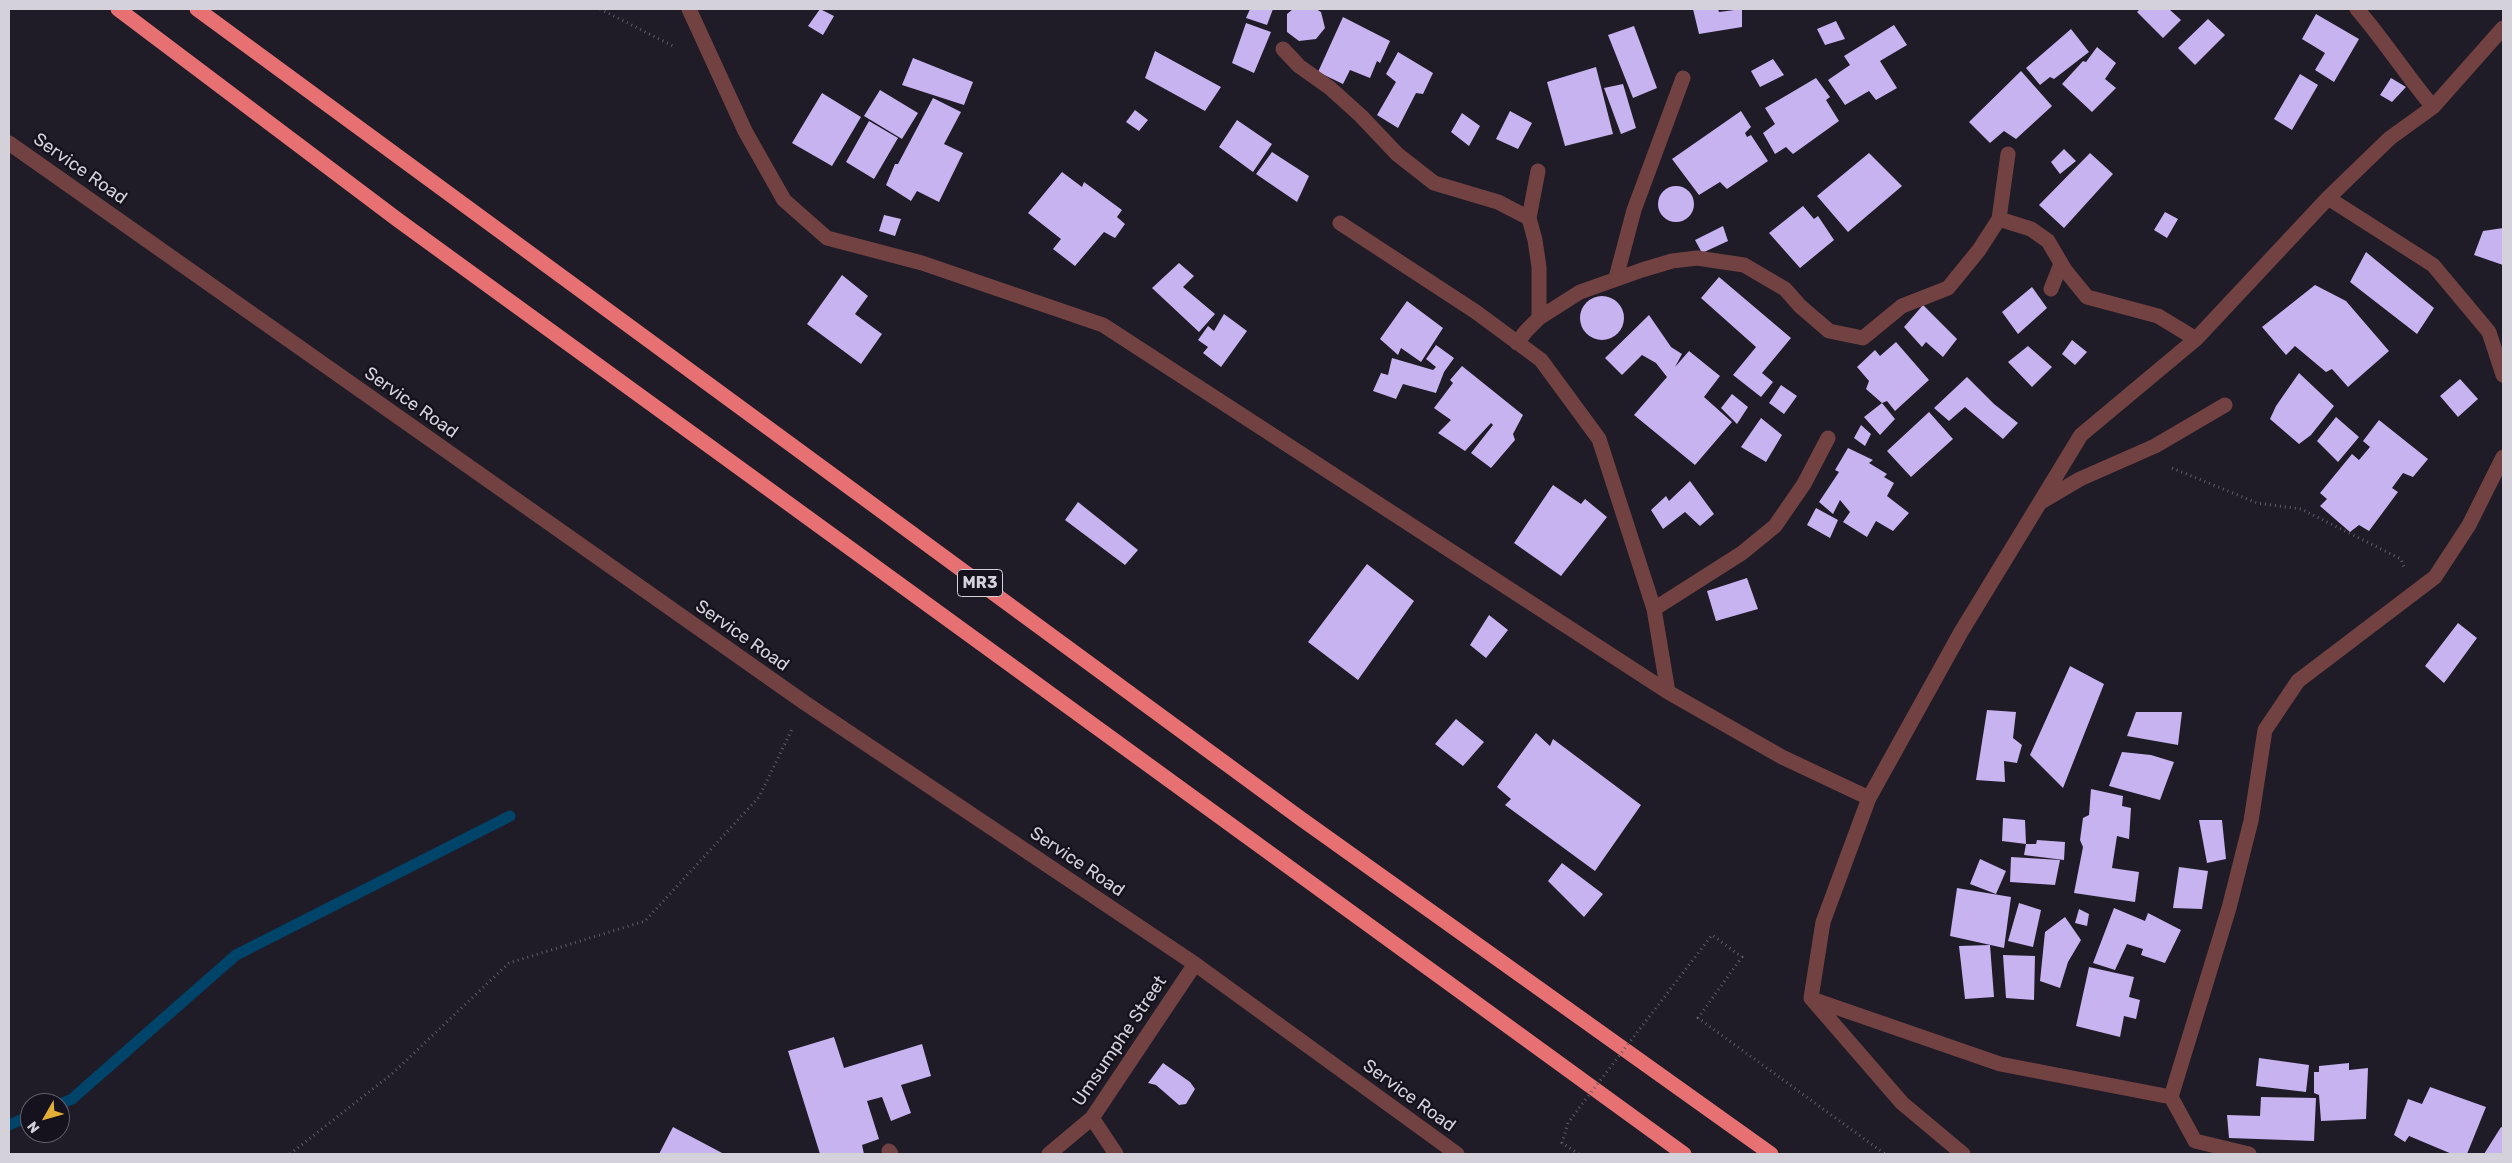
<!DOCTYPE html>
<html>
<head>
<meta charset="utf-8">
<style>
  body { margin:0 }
  #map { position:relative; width:2512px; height:1163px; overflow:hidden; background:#1f1b27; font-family:Rubik,sans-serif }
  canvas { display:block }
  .frame { position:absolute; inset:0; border:10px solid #d4d1da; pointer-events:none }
  .north { position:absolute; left:20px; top:1093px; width:50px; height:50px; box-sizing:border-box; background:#16121d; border:1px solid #625e69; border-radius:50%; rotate:232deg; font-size:14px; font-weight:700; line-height:20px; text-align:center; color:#d4d1da }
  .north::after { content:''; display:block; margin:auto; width:18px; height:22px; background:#e3ae35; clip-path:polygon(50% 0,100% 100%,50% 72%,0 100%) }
</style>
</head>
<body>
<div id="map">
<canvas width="2512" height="1163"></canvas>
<div class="frame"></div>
<div class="north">N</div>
</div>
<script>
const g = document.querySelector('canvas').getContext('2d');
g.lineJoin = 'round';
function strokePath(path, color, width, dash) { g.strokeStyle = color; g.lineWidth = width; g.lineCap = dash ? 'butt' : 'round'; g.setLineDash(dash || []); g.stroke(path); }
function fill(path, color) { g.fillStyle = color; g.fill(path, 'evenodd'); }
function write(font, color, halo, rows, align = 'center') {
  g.font = font + ' Rubik,sans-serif'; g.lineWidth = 5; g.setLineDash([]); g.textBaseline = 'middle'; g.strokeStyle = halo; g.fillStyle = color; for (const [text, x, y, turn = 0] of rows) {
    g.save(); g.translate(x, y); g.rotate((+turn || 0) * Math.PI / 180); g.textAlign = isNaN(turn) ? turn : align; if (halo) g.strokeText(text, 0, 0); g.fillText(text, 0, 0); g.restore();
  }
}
strokePath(new Path2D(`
  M 60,1104 L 72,1099 L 236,955 L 510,816
  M 9,1125 L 30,1116`), '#004469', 11);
fill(new Path2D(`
  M 820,9 L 834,16 L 823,35 L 808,26 Z
  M 1250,9 L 1273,9 L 1267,25 L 1246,18 Z
  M 1293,9 L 1316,9 L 1321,12 L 1325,28 L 1316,39 L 1299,41 L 1287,32 L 1287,14 Z
  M 1693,9 L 1718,9 L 1719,12 L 1742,9 L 1742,27 L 1699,34 Z
  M 2140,9 L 2169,9 L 2181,20 L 2163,38 L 2137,12 Z
  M 2316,14 L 2359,39 L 2334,82 L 2315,70 L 2325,53 L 2302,39 Z
  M 1343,17 L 1390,41 L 1380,63 L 1377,61 L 1370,78 L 1350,70 L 1343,84 L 1318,72 Z
  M 2208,19 L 2225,35 L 2195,65 L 2178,48 Z
  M 1836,21 L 1845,39 L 1825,45 L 1817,29 Z
  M 1246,23 L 1271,32 L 1254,73 L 1232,63 Z
  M 1894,25 L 1907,45 L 1880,61 L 1897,88 L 1876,100 L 1869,91 L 1845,105 L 1828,80 L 1850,65 L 1844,56 Z
  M 1634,26 L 1657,88 L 1633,98 L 1608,35 Z
  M 2071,29 L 2089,52 L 2054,79 L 2050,77 L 2040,85 L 2026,68 Z
  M 2097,47 L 2116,63 L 2105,79 L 2116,88 L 2092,112 L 2062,84 L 2083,61 L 2086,62 Z
  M 1155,51 L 1221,87 L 1205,111 L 1145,78 Z
  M 1398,52 L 1433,73 L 1423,94 L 1416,93 L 1398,128 L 1377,115 L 1396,82 L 1386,74 Z
  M 913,58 L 973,82 L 964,105 L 902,85 Z
  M 1773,59 L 1784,75 L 1760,87 L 1751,71 Z
  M 1596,67 L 1613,134 L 1565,146 L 1547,82 Z
  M 2021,71 L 2052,106 L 2016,139 L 2004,131 L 1990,143 L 1969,122 Z
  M 2300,74 L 2318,85 L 2292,130 L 2274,119 Z
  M 1816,78 L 1830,97 L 1826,100 L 1839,121 L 1793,154 L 1786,147 L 1775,154 L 1763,133 L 1775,124 L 1765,108 Z
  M 2391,78 L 2406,87 L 2392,102 L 2380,95 Z
  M 1623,84 L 1636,128 L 1621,134 L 1604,88 Z
  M 880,90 L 918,113 L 902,139 L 864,116 Z
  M 822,93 L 861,117 L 832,166 L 792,143 Z
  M 933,98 L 961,112 L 944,144 L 963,153 L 939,202 L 917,191 L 911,201 L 886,185 L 895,164 L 898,164 Z
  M 1135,110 L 1148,120 L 1139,131 L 1126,122 Z
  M 1510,111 L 1532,123 L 1518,149 L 1496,139 Z
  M 1741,111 L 1751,127 L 1745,133 L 1747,137 L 1751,135 L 1768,161 L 1727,189 L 1720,182 L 1699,195 L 1672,159 Z
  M 1462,113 L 1480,126 L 1469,146 L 1451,132 Z
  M 1237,120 L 1272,144 L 1253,172 L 1219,147 Z
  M 869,121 L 898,138 L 874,179 L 846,162 Z
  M 2064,149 L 2076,161 L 2060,174 L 2051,162 Z
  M 1272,152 L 1309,176 L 1297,202 L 1256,174 Z
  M 1869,153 L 1902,186 L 1848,232 L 1817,196 Z
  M 2090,153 L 2113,174 L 2064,228 L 2039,205 Z
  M 1062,172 L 1082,187 L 1084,182 L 1122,210 L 1117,217 L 1125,224 L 1115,238 L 1104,232 L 1075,266 L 1053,249 L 1061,239 L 1028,213 Z
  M1658 204a18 18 0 1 1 36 0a18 18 0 1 1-36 0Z
  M 1803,206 L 1814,219 L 1818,216 L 1834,240 L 1800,268 L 1769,233 Z
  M 2165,212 L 2178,219 L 2167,238 L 2154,230 Z
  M 884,215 L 901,219 L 895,236 L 879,231 Z
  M 1723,226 L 1728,241 L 1702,253 L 1695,240 Z
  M 2503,228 L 2503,265 L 2474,255 L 2483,231 Z
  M 2366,252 L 2434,308 L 2417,334 L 2350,282 Z
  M 1179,263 L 1194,276 L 1183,287 L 1215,314 L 1199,332 L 1152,288 Z
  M 842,275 L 868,296 L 855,314 L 882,334 L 861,364 L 807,324 Z
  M 1719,277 L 1791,338 L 1762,373 L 1773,382 L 1761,397 L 1733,375 L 1756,347 L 1701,298 Z
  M 2315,285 L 2346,301 L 2389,351 L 2348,387 L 2332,369 L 2326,372 L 2295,346 L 2286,355 L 2262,327 Z
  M 2032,287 L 2047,308 L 2018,334 L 2002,312 Z
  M1580 318a22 22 0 1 1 44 0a22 22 0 1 1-44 0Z
  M 1407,301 L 1443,328 L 1421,362 L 1401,348 L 1398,355 L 1380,339 Z
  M 1923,305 L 1957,339 L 1943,357 L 1926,342 L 1922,347 L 1904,327 Z
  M 1224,314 L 1247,331 L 1221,367 L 1203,353 L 1208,347 L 1198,340 L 1208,326 L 1214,331 Z
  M 1649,315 L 1671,347 L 1682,354 L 1675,367 L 1689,351 L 1720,376 L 1704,397 L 1732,422 L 1695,465 L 1634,415 L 1667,377 L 1656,363 L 1642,355 L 1622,375 L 1605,358 Z
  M 2072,340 L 2087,352 L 2075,365 L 2062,354 Z
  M 1896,342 L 1929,380 L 1895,411 L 1887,401 L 1882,403 L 1895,419 L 1880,435 L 1864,417 L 1882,403 L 1866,389 L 1869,381 L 1857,367 L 1875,350 L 1880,356 Z
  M 1436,345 L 1454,358 L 1444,372 L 1436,393 L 1403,384 L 1396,399 L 1373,391 L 1381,373 L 1388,375 L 1392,358 L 1433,370 L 1436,367 L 1426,359 Z
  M 2028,346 L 2052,367 L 2032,387 L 2008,362 Z
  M 1462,366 L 1523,415 L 1513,434 L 1515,440 L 1491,468 L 1471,453 L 1493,425 L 1491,423 L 1465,451 L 1438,433 L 1451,420 L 1434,408 L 1453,383 L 1450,380 Z
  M 2299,373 L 2334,406 L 2311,435 L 2299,444 L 2270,419 L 2276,406 Z
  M 1967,377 L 1994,404 L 2018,423 L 2003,439 L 1965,407 L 1949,421 L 1934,408 Z
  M 2460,379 L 2478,399 L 2458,417 L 2440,396 Z
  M 1781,385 L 1797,396 L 1784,414 L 1769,403 Z
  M 1732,394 L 1748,407 L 1737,424 L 1721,408 Z
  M 1929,412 L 1953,439 L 1911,477 L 1887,451 Z
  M 2336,417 L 2359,437 L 2338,462 L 2317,441 Z
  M 1761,418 L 1782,435 L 1766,462 L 1741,447 Z
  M 2379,420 L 2428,459 L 2413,477 L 2403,473 L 2392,488 L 2398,492 L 2369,531 L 2359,525 L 2350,532 L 2320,506 L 2327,499 L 2320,493 L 2352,454 L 2359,460 L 2370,447 L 2363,441 Z
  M 1861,425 L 1871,434 L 1865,446 L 1854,438 Z
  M 1848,448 L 1873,460 L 1869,463 L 1887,474 L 1884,477 L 1894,483 L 1887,496 L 1909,513 L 1893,531 L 1876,521 L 1867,537 L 1843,522 L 1850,512 L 1840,500 L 1833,514 L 1819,502 L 1839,472 L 1835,470 Z
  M 1690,481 L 1714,514 L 1700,526 L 1685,512 L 1663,529 L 1651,510 L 1666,496 L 1669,501 Z
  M 1553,485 L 1581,504 L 1585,499 L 1607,517 L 1561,576 L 1514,543 Z
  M 1078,502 L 1138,550 L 1125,565 L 1065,520 Z
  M 1816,508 L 1838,520 L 1830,538 L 1807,525 Z
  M 1367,564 L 1414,601 L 1358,680 L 1308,642 Z
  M 1747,578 L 1758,609 L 1716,621 L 1707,591 Z
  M 1489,615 L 1508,630 L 1486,658 L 1470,645 Z
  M 2458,623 L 2477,638 L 2444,683 L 2425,666 Z
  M 2070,666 L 2104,684 L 2063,788 L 2030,755 Z
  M 1987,710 L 2016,712 L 2013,738 L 2022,745 L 2017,763 L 2004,761 L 2005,782 L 1976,780 Z
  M 2136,712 L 2182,712 L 2178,745 L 2127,736 Z
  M 1456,719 L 1484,742 L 1463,766 L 1435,744 Z
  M 1536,733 L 1550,746 L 1553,739 L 1641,805 L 1595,871 L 1505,805 L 1511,799 L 1497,787 Z
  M 2122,752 L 2151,755 L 2174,762 L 2160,800 L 2109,786 Z
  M 2091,789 L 2123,796 L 2122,806 L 2131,808 L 2129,839 L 2117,836 L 2112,868 L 2139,872 L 2135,902 L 2074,893 L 2083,847 L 2080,840 L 2083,818 L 2089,815 Z
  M 2003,818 L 2025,820 L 2026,844 L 2002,841 Z
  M 2199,820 L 2222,820 L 2226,859 L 2207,863 Z
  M 2037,840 L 2065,842 L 2064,860 L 2024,855 L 2026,844 L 2036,844 Z
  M 2011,857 L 2060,860 L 2055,885 L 2010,882 Z
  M 1980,859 L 2006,871 L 1996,894 L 1970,884 Z
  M 1562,863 L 1603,894 L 1584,917 L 1548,881 Z
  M 2179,867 L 2208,871 L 2202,909 L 2173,908 Z
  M 1957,888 L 2011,897 L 2004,948 L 1950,936 Z
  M 2019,903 L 2041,910 L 2033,947 L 2008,941 Z
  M 2114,908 L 2145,921 L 2148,913 L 2181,930 L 2165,963 L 2141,955 L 2143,949 L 2127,944 L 2115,970 L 2093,963 Z
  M 2079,909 L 2089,914 L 2087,926 L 2075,923 Z
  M 2065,917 L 2081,940 L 2068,962 L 2060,988 L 2040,981 L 2045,932 Z
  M 1990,945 L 1994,997 L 1965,999 L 1959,946 Z
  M 2003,955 L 2035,956 L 2034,1000 L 2006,998 Z
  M 2089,967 L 2134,977 L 2129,997 L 2140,1000 L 2136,1019 L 2124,1016 L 2120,1037 L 2076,1026 Z
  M 834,1037 L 844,1068 L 922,1044 L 931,1076 L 901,1085 L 911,1113 L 891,1121 L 882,1097 L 867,1101 L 879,1139 L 862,1145 L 864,1154 L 820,1154 L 788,1051 Z
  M 2259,1058 L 2309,1065 L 2306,1092 L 2256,1086 Z
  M 1163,1063 L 1190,1082 L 1195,1089 L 1186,1104 L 1179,1105 L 1156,1085 L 1148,1083 Z
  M 2349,1063 L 2349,1070 L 2368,1068 L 2366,1119 L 2321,1121 L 2319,1095 L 2314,1093 L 2314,1072 L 2319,1072 L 2319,1066 Z
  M 2430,1087 L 2486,1107 L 2467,1154 L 2452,1154 L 2409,1136 L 2405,1142 L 2394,1135 L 2408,1099 L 2422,1104 Z
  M 2261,1097 L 2316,1098 L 2314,1141 L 2229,1138 L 2227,1115 L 2260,1116 Z
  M 673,1127 L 724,1154 L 659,1154 Z
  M 2501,1127 L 2503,1128 L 2503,1154 L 2484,1154 Z`), '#c7b3f0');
strokePath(new Path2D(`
  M 600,9 L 675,47
  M 2172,468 L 2257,503 L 2301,509 L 2401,559 L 2404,567
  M 1577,1111 L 1568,1123 L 1562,1143 L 1579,1154
  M 290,1154 L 393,1073 L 509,963 L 645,921 L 759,797 L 793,727`), '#605c67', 3, [1, 4]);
strokePath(new Path2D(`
  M 689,9 L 745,131 L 784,200 L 827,238 L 922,263 L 1103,325 L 1668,692 L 1782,757 L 1869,798
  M 2357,9 C 2384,40 2406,75 2433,107
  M 1283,49 L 1299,66 L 1330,88 L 1361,116 L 1397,154 L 1434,183 L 1498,202 L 1529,218
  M 9,143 L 805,703 L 1195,964 L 1457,1154
  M 1538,171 L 1529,218 L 1535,240 L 1539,267 L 1539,318
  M 2328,198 L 2433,265 L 2489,332 L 2503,375
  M 1999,219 L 2008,154
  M 1340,223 L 1476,312 L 1541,360 L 1599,439 L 1654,609 L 1668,692
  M 1616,278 L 1634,210 L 1683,78
  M 2051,289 L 2061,264
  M 1517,343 L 1526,331 L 1539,318 L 1580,292 L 1642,270 L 1672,261 L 1697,258 L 1744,265 L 1785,289 L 1800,306 L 1829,331 L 1863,338 L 1902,306 L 1948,288 L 1979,250 L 1999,219 L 2031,229 L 2048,241 L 2065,270 L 2087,297 L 2158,316 L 2196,339
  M 2041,502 L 2080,479 L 2155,446 L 2225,405
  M 1654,609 L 1742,553 L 1775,526 L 1804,484 L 1828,438
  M 1812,999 L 2000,1064 L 2171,1097 L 2195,1141 L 2249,1154
  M 2171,1097 L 2229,908 L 2251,821 L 2265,730 L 2298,681 L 2435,577 L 2469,525 L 2503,457
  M 1092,1118 L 1116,1154
  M 889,1151 L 891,1154
  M 1049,1154 L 1092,1118 L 1195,964
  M 1963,1154 L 1902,1103 L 1811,998 L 1823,922 L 1869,798 L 1961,632 L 2081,435 L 2196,339 L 2328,198 L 2390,138 L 2433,107 L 2503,28`), '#724242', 15);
strokePath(new Path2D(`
  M 118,9 L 398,220 L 1684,1154
  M 197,9 L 1300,818 L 1771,1154`), '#e77172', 15);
strokePath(new Path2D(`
  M 1579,1108 L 1712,935 L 1742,957 L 1698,1018 L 1885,1154`), '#605c67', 3, [1, 4]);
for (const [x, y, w] of [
  [980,583,45]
]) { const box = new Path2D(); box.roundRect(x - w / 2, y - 13.5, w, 27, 4); g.fillStyle = '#16121d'; g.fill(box); strokePath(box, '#d4d1da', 1); }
write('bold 16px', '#d4d1da', null, [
  ["MR3",980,583]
]);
write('18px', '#d4d1da', '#16121d', [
  ["Service Road",80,169,35],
  ["Service Road",411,403,35],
  ["Service Road",742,636,35],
  ["Service Road",1077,862,34],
  ["Umsumphe Street",1120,1041,-56],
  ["Service Road",1409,1096,36]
]);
</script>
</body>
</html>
